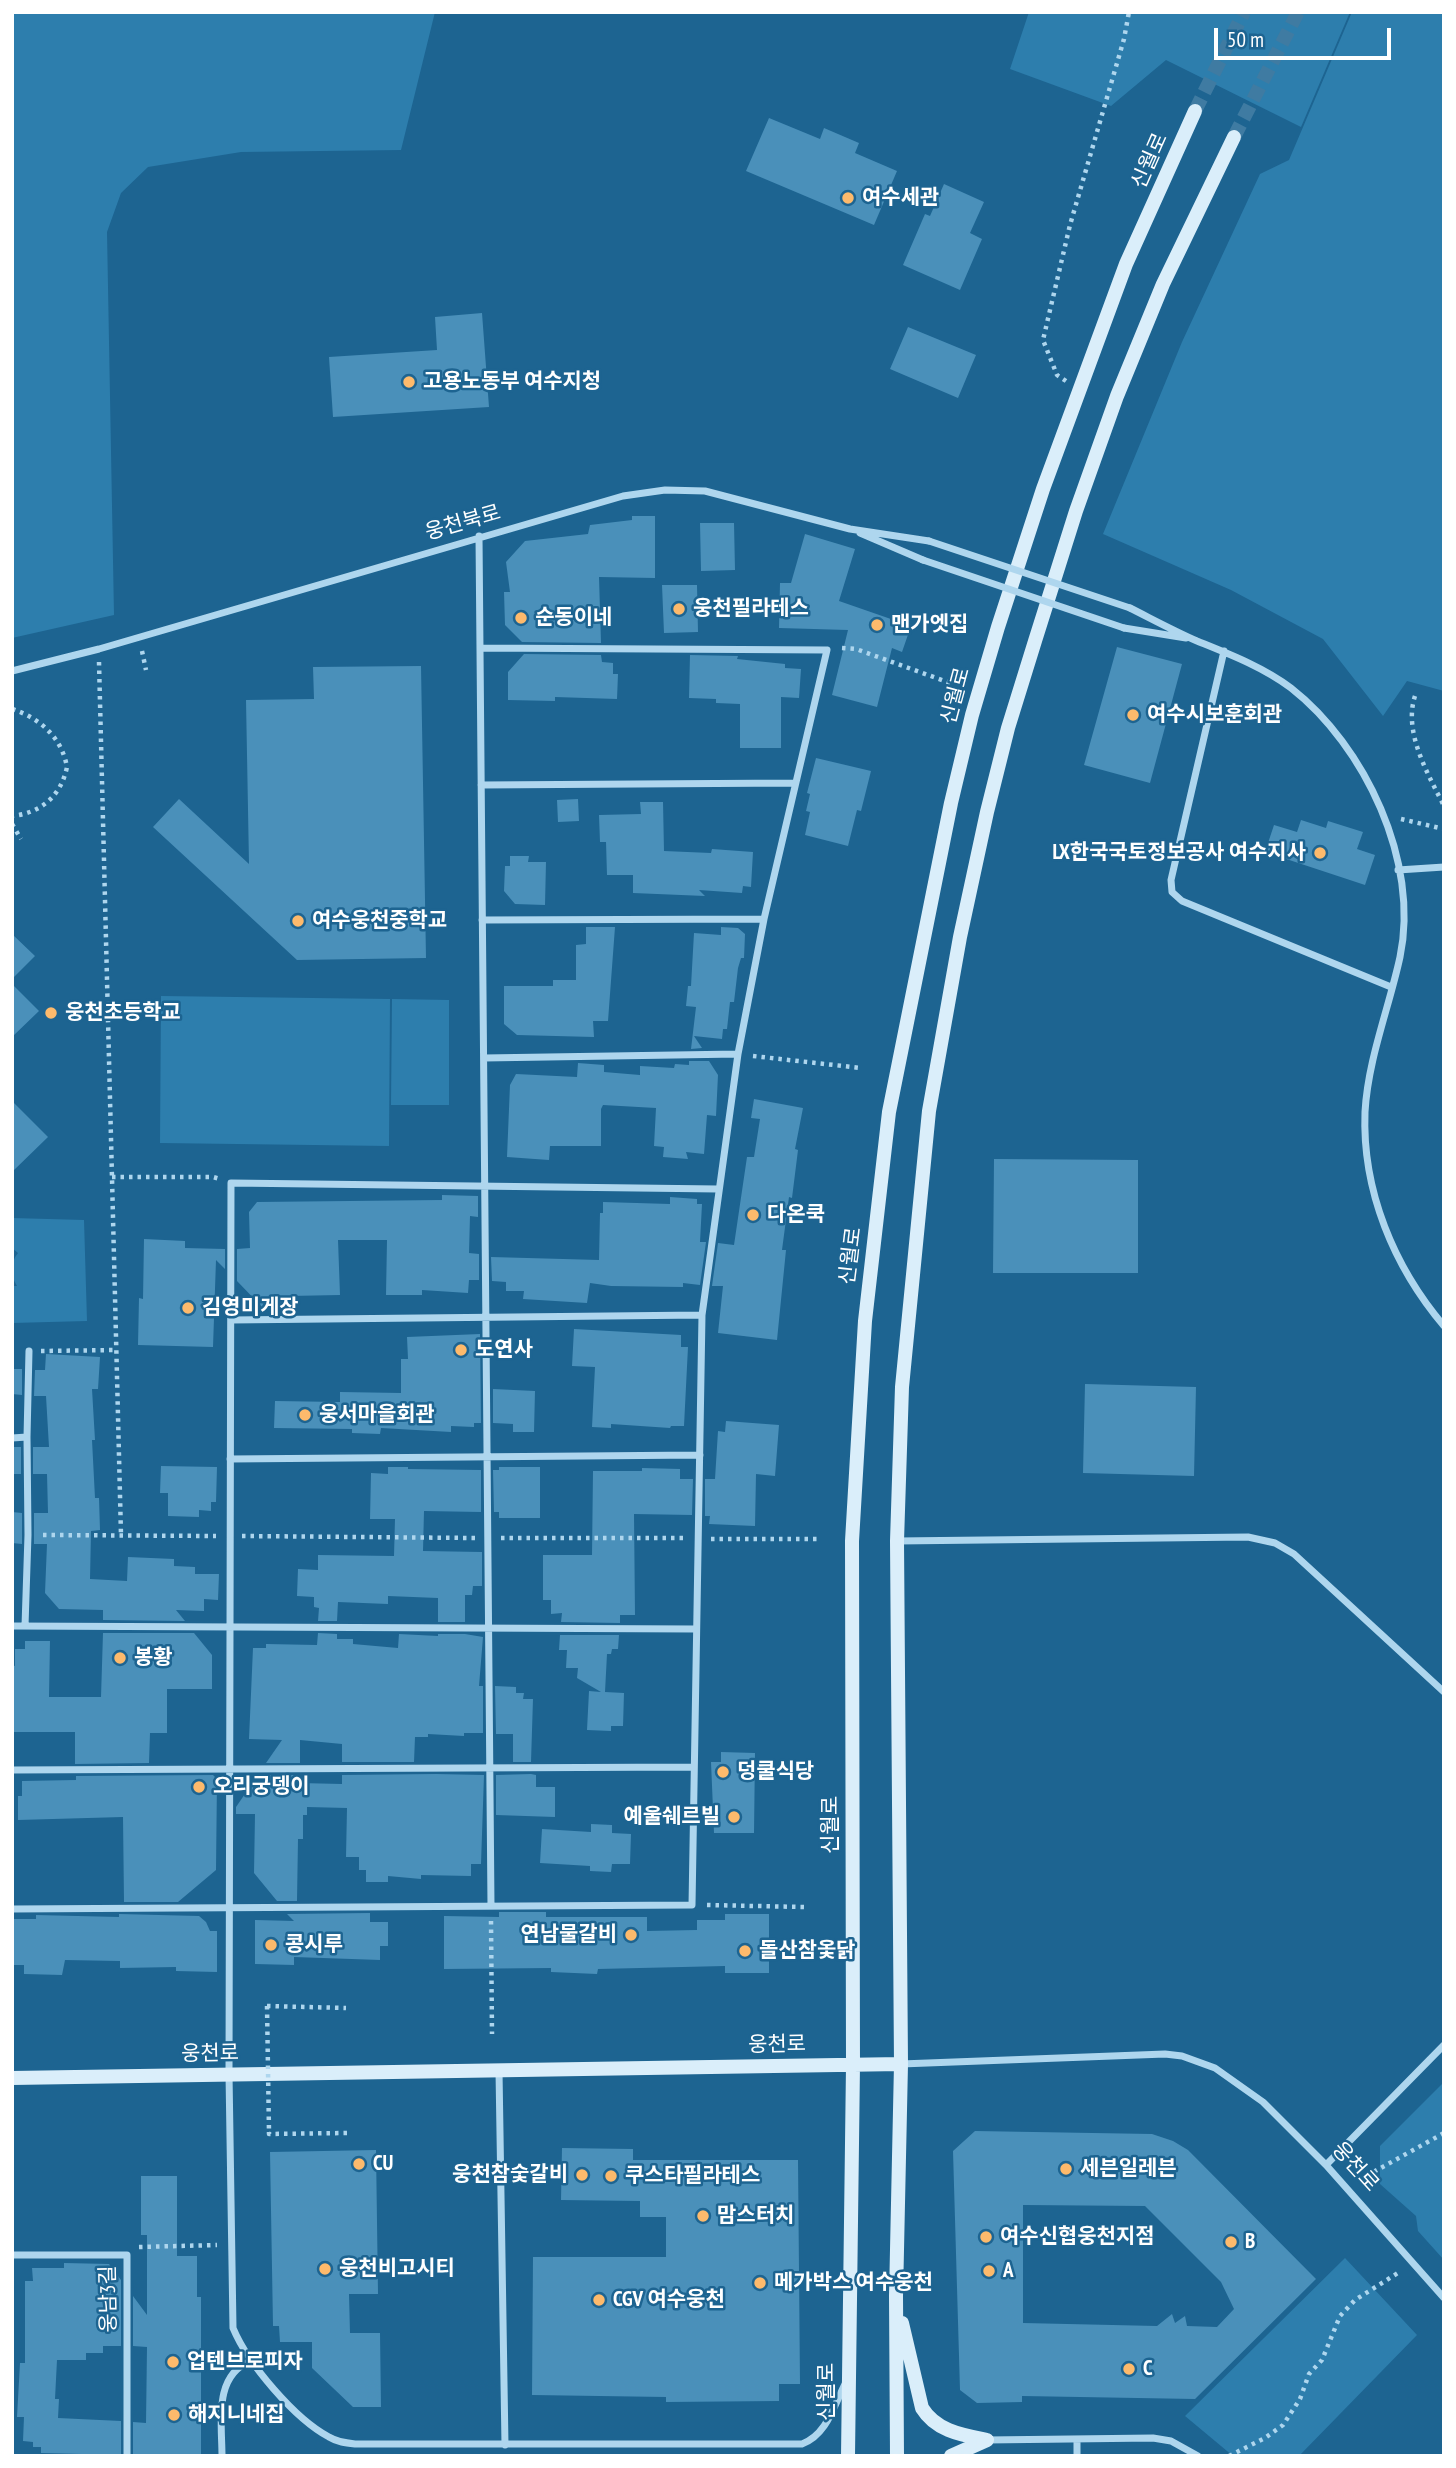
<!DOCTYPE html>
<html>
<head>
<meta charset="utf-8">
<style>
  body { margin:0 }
  #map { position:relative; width:1456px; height:2468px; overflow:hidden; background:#1d6491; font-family:"PT Sans Narrow",sans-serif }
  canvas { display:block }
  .frame { position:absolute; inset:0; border:14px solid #fff; pointer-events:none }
  .scale { position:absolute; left:1214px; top:28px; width:177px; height:32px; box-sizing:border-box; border:4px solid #fff; border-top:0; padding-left:9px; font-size:21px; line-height:24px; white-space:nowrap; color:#fff; -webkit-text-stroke:5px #1d6491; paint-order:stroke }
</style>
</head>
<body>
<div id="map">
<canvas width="1456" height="2468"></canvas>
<div class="frame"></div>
<div class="scale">50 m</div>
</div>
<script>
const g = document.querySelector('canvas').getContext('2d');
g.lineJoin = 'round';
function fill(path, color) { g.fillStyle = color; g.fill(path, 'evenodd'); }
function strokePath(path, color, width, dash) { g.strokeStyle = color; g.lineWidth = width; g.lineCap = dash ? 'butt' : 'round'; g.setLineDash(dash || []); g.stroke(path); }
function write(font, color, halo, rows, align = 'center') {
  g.font = font + ' "PT Sans Narrow","Noto Sans KR",sans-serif'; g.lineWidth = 5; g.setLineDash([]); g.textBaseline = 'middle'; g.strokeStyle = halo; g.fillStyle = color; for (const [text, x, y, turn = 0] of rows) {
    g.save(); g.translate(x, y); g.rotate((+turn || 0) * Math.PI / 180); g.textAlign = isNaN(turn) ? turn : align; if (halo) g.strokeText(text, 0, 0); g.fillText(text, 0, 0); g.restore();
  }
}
fill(new Path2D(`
  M 12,12 L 435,12 L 401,150 L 241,152 L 148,167 L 121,193 L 107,232 L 114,615 L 12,638 Z
  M 1029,12 L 1350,12 L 1301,127 L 1166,60 L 1111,106 L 1010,69 Z
  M 1352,12 L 1444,12 L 1444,691 L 1407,681 L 1383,716 L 1323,639 L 1231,590 L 1103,534 L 1182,342 L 1260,174 L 1289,160 Z
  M 161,996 L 390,999 L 389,1146 L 160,1143 Z
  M 392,999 L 449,1000 L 449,1105 L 391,1105 Z
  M 12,1218 L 84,1220 L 87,1321 L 12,1323 L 12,1286 L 17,1286 C 10,1275 10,1263 18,1253 L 12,1248 Z
  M 1444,2082 L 1444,2260 L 1418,2231 L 1416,2216 L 1380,2184 L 1380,2146 Z
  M 1345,2258 L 1417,2335 L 1299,2456 L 1233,2456 L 1185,2416 Z`), '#2d7ead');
fill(new Path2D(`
  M 769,118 L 820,139 L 824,128 L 859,143 L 855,153 L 897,171 L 874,225 L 746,171 Z
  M 944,184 L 984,202 L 970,233 L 982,239 L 960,290 L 903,265 L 925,214 L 930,216 Z
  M 482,313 L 489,407 L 333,417 L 329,357 L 437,350 L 435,317 Z
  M 908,327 L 976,355 L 958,398 L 890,369 Z
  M 632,516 L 655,516 L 655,578 L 599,577 L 601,643 L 522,642 L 505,625 L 504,592 L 510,592 L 506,562 L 525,541 L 588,534 L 590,525 L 632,520 Z
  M 700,523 L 734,523 L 735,570 L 701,571 Z
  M 805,534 L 855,549 L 839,601 L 911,626 L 902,652 L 892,648 L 877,707 L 832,695 L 848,630 L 779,628 L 780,583 L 791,583 Z
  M 662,585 L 697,585 L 698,632 L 664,633 Z
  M 1117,647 L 1182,664 L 1150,783 L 1084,765 Z
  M 524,654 L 601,655 L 602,662 L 613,663 L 613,674 L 618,674 L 617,699 L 555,697 L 555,701 L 508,700 L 508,672 Z
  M 690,655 L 738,656 L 737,659 L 785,664 L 785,668 L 801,669 L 799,698 L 781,697 L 781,748 L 740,748 L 740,704 L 716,703 L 716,699 L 689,698 Z
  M 421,666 L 426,958 L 297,960 L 153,827 L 179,799 L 249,864 L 246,700 L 314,699 L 313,667 Z
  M 816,758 L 871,771 L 861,811 L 857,810 L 848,846 L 805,835 L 810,812 L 806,811 L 810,794 L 807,793 Z
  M 578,799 L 579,821 L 558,822 L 557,800 Z
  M 640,802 L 663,802 L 664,851 L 711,853 L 712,849 L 753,852 L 751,887 L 743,886 L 742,893 L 699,890 L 705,896 L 633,893 L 633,875 L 607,875 L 606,842 L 600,842 L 599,815 L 641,814 Z
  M 1301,820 L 1326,828 L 1328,821 L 1363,832 L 1357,849 L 1375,855 L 1365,885 L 1265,852 L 1274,825 L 1297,832 Z
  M 510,856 L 529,856 L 528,862 L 546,862 L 545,905 L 515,904 L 504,891 L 505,866 L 510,866 Z
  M 586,927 L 615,927 L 608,1021 L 593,1021 L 594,1037 L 517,1035 L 504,1024 L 504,986 L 553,986 L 553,980 L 576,980 L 576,945 L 586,944 Z
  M 721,927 L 738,928 L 745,934 L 744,958 L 741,958 L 738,968 L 734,1002 L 730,1002 L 727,1029 L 723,1029 L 722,1039 L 694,1036 L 702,1048 L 691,1049 L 696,1007 L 686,1006 L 688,986 L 691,986 L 694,933 L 721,935 Z
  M 12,934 L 35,956 L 12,979 Z
  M 12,984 L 39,1011 L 12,1037 Z
  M 689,1061 L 709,1061 L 718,1075 L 716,1116 L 707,1115 L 704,1154 L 686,1152 L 688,1159 L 663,1157 L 664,1147 L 654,1146 L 656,1108 L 603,1105 L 601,1109 L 601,1146 L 550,1146 L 549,1160 L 507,1157 L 510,1085 L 516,1074 L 577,1077 L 578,1063 L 604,1065 L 604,1072 L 640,1075 L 640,1066 L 674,1068 L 675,1064 L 689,1065 Z
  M 754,1099 L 803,1108 L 795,1149 L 798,1150 L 792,1198 L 789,1197 L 782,1250 L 786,1250 L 777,1340 L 718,1333 L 723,1286 L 712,1286 L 718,1243 L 734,1245 L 747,1157 L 754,1157 L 760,1119 L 751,1118 Z
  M 12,1101 L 48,1137 L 12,1172 Z
  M 994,1159 L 1138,1160 L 1138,1273 L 993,1273 Z
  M 442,1195 L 478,1196 L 478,1217 L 470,1216 L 469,1253 L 479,1254 L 479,1280 L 469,1280 L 468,1293 L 422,1290 L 422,1295 L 386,1295 L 387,1240 L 338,1240 L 340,1295 L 289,1296 L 289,1307 L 263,1308 L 237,1281 L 237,1249 L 250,1248 L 249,1212 L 257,1202 L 442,1200 Z
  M 670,1197 L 697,1199 L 697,1204 L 702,1204 L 700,1242 L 706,1242 L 700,1285 L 683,1283 L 683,1287 L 611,1286 L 590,1283 L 587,1303 L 523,1299 L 524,1291 L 506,1291 L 506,1282 L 492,1281 L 491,1257 L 599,1260 L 600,1213 L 603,1213 L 603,1202 L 670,1204 Z
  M 144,1239 L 185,1241 L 185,1248 L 225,1249 L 225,1269 L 216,1260 L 213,1347 L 138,1345 L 139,1298 L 143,1299 Z
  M 574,1329 L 681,1335 L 681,1347 L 688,1347 L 684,1426 L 671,1426 L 670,1428 L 611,1424 L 611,1428 L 592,1427 L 595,1367 L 572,1366 Z
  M 480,1334 L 481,1423 L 474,1423 L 474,1427 L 451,1426 L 451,1432 L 381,1428 L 380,1434 L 352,1433 L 352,1429 L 274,1428 L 275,1401 L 340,1402 L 340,1392 L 401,1393 L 401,1359 L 408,1359 L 407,1337 Z
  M 46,1354 L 100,1357 L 98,1389 L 92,1389 L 95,1440 L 92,1440 L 95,1498 L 99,1498 L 100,1530 L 91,1531 L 90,1579 L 127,1581 L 128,1557 L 174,1559 L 174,1566 L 195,1567 L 195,1574 L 219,1574 L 218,1600 L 204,1599 L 204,1611 L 176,1610 L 185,1621 L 103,1620 L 103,1610 L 59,1609 L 45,1593 L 47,1544 L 34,1544 L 34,1513 L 48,1513 L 47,1474 L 33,1474 L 33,1447 L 49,1447 L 46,1396 L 34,1396 L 35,1370 L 45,1370 Z
  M 12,1369 L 22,1369 L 22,1395 L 12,1394 Z
  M 1085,1384 L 1196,1387 L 1194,1476 L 1083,1473 Z
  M 493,1389 L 535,1391 L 534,1432 L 513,1432 L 513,1424 L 493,1423 Z
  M 726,1421 L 779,1425 L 775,1476 L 756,1474 L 755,1526 L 709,1524 L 710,1516 L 705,1516 L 705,1479 L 715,1479 L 718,1431 L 725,1432 Z
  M 12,1447 L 21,1447 L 21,1474 L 12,1474 Z
  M 161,1466 L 217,1467 L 216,1502 L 211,1502 L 211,1511 L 199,1510 L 199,1517 L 168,1516 L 168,1493 L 160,1493 Z
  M 388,1467 L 408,1467 L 408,1469 L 481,1470 L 481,1512 L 424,1511 L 423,1551 L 482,1552 L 482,1586 L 473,1586 L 472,1595 L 465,1595 L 465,1622 L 438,1622 L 438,1598 L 388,1596 L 388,1604 L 338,1602 L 337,1621 L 318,1621 L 319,1608 L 314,1607 L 314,1597 L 297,1596 L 298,1569 L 318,1570 L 318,1555 L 394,1556 L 395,1519 L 370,1519 L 371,1473 L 388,1474 Z
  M 499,1467 L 540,1467 L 540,1518 L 499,1518 L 499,1512 L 494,1512 L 493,1470 L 499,1470 Z
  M 642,1468 L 680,1469 L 680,1479 L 693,1479 L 692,1515 L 634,1514 L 635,1615 L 620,1615 L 620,1623 L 561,1622 L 562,1613 L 551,1614 L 551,1600 L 543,1600 L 543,1555 L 592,1555 L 593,1471 L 642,1471 Z
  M 12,1512 L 22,1513 L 22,1544 L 12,1543 Z
  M 103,1633 L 194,1633 L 212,1655 L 212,1689 L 167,1689 L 167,1733 L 150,1733 L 149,1763 L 75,1764 L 75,1732 L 13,1732 L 12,1665 L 15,1666 L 15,1649 L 25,1649 L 25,1641 L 50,1641 L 49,1697 L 101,1697 Z
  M 318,1633 L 337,1634 L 337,1639 L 353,1639 L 353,1644 L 398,1648 L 399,1634 L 438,1636 L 438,1634 L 465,1634 L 483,1637 L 479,1686 L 483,1686 L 483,1733 L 464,1733 L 464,1736 L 428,1734 L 428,1737 L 415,1737 L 414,1762 L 342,1762 L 342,1744 L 300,1740 L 300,1763 L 266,1763 L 282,1740 L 249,1739 L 253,1648 L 266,1648 L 266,1644 L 317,1645 Z
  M 560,1635 L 619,1635 L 618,1649 L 612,1649 L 611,1654 L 607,1654 L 605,1692 L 624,1693 L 623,1726 L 611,1726 L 611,1731 L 587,1730 L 589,1691 L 601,1692 L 577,1678 L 578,1668 L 566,1668 L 567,1650 L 559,1650 Z
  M 495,1686 L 516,1687 L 516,1693 L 524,1693 L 523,1699 L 533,1699 L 531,1762 L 513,1762 L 513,1734 L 496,1734 Z
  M 721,1752 L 755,1753 L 754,1833 L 714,1833 L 711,1762 L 721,1762 Z
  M 436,1774 L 484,1775 L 481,1864 L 471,1864 L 471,1876 L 421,1875 L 421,1879 L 388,1876 L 388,1882 L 366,1882 L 366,1870 L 359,1870 L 359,1857 L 346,1857 L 347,1808 L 307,1807 L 307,1815 L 303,1815 L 303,1839 L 298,1839 L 297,1901 L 277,1901 L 254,1873 L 255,1814 L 236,1814 L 236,1807 L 258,1775 L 300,1775 L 299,1783 L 342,1784 L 342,1775 Z
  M 531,1774 L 536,1775 L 536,1787 L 555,1787 L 555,1817 L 496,1815 L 496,1775 Z
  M 213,1775 L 217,1779 L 216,1870 L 178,1902 L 124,1902 L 123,1817 L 18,1820 L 18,1796 L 22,1796 L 22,1781 L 76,1780 L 76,1776 Z
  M 591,1824 L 612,1825 L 612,1833 L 631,1834 L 630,1864 L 612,1864 L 611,1872 L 590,1871 L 590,1866 L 540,1863 L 542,1829 L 591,1832 Z
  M 499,1912 L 546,1912 L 546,1917 L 647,1917 L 647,1931 L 697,1930 L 697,1920 L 725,1920 L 725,1914 L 769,1914 L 769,1973 L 725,1973 L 725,1966 L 598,1969 L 597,1974 L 551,1972 L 551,1968 L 444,1969 L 444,1916 L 499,1917 Z
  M 370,1913 L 370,1922 L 388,1922 L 388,1946 L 380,1946 L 380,1960 L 294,1957 L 294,1965 L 255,1964 L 255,1920 L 294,1921 L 287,1914 Z
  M 119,1914 L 199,1916 L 206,1922 L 210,1931 L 217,1931 L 217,1972 L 176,1971 L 176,1967 L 120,1968 L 120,1961 L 65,1960 L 62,1975 L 24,1974 L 24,1965 L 12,1965 L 12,1919 L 36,1919 L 36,1915 L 119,1917 Z
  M 975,2131 L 1152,2134 L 1173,2141 L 1188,2150 L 1316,2279 L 1195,2399 L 1022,2396 L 1022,2402 L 977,2403 L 960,2390 L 953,2151 ZM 1023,2205 L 1145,2206 L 1221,2282 L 1234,2309 L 1217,2327 L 1187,2326 L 1185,2316 L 1175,2323 L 1172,2314 L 1157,2326 L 1023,2323 Z
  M 562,2148 L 633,2149 L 633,2160 L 798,2160 L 800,2384 L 779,2384 L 779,2401 L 666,2402 L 666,2397 L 532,2395 L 533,2257 L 666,2257 L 666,2217 L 640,2217 L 640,2201 L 561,2200 Z
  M 376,2150 L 378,2294 L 349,2294 L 350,2333 L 380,2333 L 381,2407 L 353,2407 L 312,2368 L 312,2342 L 280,2342 L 279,2326 L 273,2326 L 270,2152 Z
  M 141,2176 L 177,2176 L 177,2256 L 197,2256 L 197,2297 L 201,2297 L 201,2456 L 133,2456 L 133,2422 L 146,2423 L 147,2347 L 133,2346 L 133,2296 L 147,2315 L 147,2235 L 141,2235 Z
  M 64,2263 L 109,2264 L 121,2280 L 121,2346 L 103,2346 L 103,2353 L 86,2353 L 86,2360 L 57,2360 L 55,2399 L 59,2399 L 58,2418 L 121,2421 L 121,2455 L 41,2453 L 41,2447 L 33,2447 L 33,2442 L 23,2441 L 24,2417 L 17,2417 L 20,2363 L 25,2363 L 25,2281 L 33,2281 L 32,2268 L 64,2268 Z`), '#4a90ba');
strokePath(new Path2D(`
  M 1195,111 L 1244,12
  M 1234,137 L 1298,12`), '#3f7ba2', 14, [14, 7]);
strokePath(new Path2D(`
  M 1066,381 L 1057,375 L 1043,340 L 1070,225 L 1124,39 L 1129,12
  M 842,648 L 856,649 L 953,684
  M 142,651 L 146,670
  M 99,662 L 121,1535
  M 1415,696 C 1403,732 1428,774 1444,806
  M 12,709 C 40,718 62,738 67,767 C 61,796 41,813 12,816
  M 1401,819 L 1444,829
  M 12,824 L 21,839
  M 753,1056 L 861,1068
  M 112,1177 L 213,1177 L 220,1179
  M 41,1351 L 116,1350
  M 43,1535 L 216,1536
  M 242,1536 L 475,1538
  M 501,1538 L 685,1538
  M 711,1539 L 821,1539
  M 707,1905 L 804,1907
  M 491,1921 L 492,2034
  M 267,2006 L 346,2008
  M 269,2132 L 269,2134 L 347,2133
  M 1359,2180 L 1444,2133
  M 139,2247 L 217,2245
  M 1229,2456 L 1265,2438 L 1283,2425 L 1300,2399 L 1309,2374 L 1322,2360 L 1340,2316 L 1355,2300 L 1401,2271`), '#aed6ee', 4.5, [3.5, 5]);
strokePath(new Path2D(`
  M 860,533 L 923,560
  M 479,536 L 491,1906
  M 1130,608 C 1152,619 1174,631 1197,641 C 1229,654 1263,667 1291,688 C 1365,746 1420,862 1400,957 C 1389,1008 1368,1059 1365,1112 C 1362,1191 1394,1267 1444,1326
  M 1124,628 L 1186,638
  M 1224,651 L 1171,880 L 1172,892 L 1182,901 L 1391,987
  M 12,671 L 99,649 L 623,496 L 665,490 L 705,491 L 850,529 L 929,541
  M 481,785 L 794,783
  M 1398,870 L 1444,867
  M 482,920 L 764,919
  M 484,1058 L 738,1054
  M 718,1189 L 231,1183 L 229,2074 L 233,2328 C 248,2364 295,2419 329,2437 C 337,2442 346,2443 355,2444 L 802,2444 C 827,2435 834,2405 845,2384
  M 231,1320 L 702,1315
  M 27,1437 L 29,1351
  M 12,1438 L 27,1437 L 28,1535 L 25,1626
  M 230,1459 L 700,1455
  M 897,1541 L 1248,1537 L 1275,1543 L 1294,1554 L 1444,1692
  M 12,1626 L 696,1629
  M 12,1770 L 694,1767
  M 12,1909 L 692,1905 L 702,1315 L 738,1054 L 764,919 L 827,650 L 480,648
  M 901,2064 L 1165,2054 L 1182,2056 L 1215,2068 L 1263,2102 L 1326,2165 L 1444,2298
  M 499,2071 L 505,2445
  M 1326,2165 L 1444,2045
  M 12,2255 L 127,2255 L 127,2456
  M 987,2440 L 1153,2438 L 1171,2441 L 1198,2456
  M 222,2456 C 222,2423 213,2375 251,2361
  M 1077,2456 L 1077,2440`), '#aed6ee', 7);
strokePath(new Path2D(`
  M 12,2078 L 901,2064
  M 902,2323 L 922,2408 C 936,2431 962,2435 987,2440
  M 848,2456 L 853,2065 L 852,1541 L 865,1321 L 889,1112 L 951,803 L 972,715 L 998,627 L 1043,489 L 1126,264 L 1195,111
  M 897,2456 L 896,2296 L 901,2064 L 897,1541 L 902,1387 L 929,1111 L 960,937 L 987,812 L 1008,728 L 1035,641 L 1076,511 L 1117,396 L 1163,284 L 1234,137
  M 951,2456 L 987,2440`), '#daeefa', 14);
strokePath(new Path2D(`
  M 267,2006 L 269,2132`), '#aed6ee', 4.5, [3.5, 5]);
strokePath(new Path2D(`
  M 929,541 L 1130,608
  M 923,560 L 1124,628`), '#aed6ee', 7);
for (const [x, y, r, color] of [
  [848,198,7,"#fdba6c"],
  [409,382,7,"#fdba6c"],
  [679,609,7,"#fdba6c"],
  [521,618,7,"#fdba6c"],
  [877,625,7,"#fdba6c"],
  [1133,715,7,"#fdba6c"],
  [1320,853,7,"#fdba6c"],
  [298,921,7,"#fdba6c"],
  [51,1013,7,"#fdba6c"],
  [753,1215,7,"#fdba6c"],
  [188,1308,7,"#fdba6c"],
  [461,1350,7,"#fdba6c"],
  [305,1415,7,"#fdba6c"],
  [120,1658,7,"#fdba6c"],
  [723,1772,7,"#fdba6c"],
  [199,1787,7,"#fdba6c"],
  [734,1817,7,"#fdba6c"],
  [631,1935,7,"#fdba6c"],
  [271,1945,7,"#fdba6c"],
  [745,1951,7,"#fdba6c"],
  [359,2164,7,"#fdba6c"],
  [1066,2169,7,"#fdba6c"],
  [582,2175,7,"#fdba6c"],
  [611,2176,7,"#fdba6c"],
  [703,2216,7,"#fdba6c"],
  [986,2237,7,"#fdba6c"],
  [1231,2242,7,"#fdba6c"],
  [325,2269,7,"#fdba6c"],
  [989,2271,7,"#fdba6c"],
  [760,2283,7,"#fdba6c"],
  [599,2300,7,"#fdba6c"],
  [173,2362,7,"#fdba6c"],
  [1129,2369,7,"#fdba6c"],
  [174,2415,7,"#fdba6c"]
]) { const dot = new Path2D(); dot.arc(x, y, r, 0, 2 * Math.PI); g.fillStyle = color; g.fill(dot); strokePath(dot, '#1d6491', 2.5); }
write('21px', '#fff', '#1d6491', [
  ["신월로",1150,161,-66],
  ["웅천북로",463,523,-16],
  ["신월로",956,696,-75],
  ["신월로",851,1256,-83],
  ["신월로",831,1825,-90],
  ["웅천로",777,2045,-1],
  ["웅천로",210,2054,-1],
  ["웅천로",1355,2167,48],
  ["웅남3길",109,2299,-91],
  ["신월로",827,2392,-90]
]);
write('bold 21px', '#fff', '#1d6491', [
  ["여수세관",862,198],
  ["고용노동부 여수지청",423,382],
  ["웅천필라테스",693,609],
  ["순동이네",535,618],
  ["맨가엣집",891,625],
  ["여수시보훈회관",1147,715],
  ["LX한국국토정보공사 여수지사",1306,853,"right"],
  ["여수웅천중학교",312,921],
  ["웅천초등학교",65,1013],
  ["다온쿡",767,1215],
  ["김영미게장",202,1308],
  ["도연사",475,1350],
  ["웅서마을회관",319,1415],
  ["봉황",134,1658],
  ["덩쿨식당",737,1772],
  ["오리궁뎅이",213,1787],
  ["예울쉐르빌",720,1817,"right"],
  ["연남물갈비",617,1935,"right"],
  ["콩시루",285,1945],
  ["돌산참옻닭",759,1951],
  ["CU",373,2164],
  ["세븐일레븐",1080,2169],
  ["웅천참숯갈비",568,2175,"right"],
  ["쿠스타필라테스",625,2176],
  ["맘스터치",717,2216],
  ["여수신협웅천지점",1000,2237],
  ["B",1245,2242],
  ["웅천비고시티",339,2269],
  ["A",1003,2271],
  ["메가박스 여수웅천",774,2283],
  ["CGV 여수웅천",613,2300],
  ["업텐브로피자",187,2362],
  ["C",1143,2369],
  ["해지니네집",188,2415]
], 'left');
</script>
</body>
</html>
